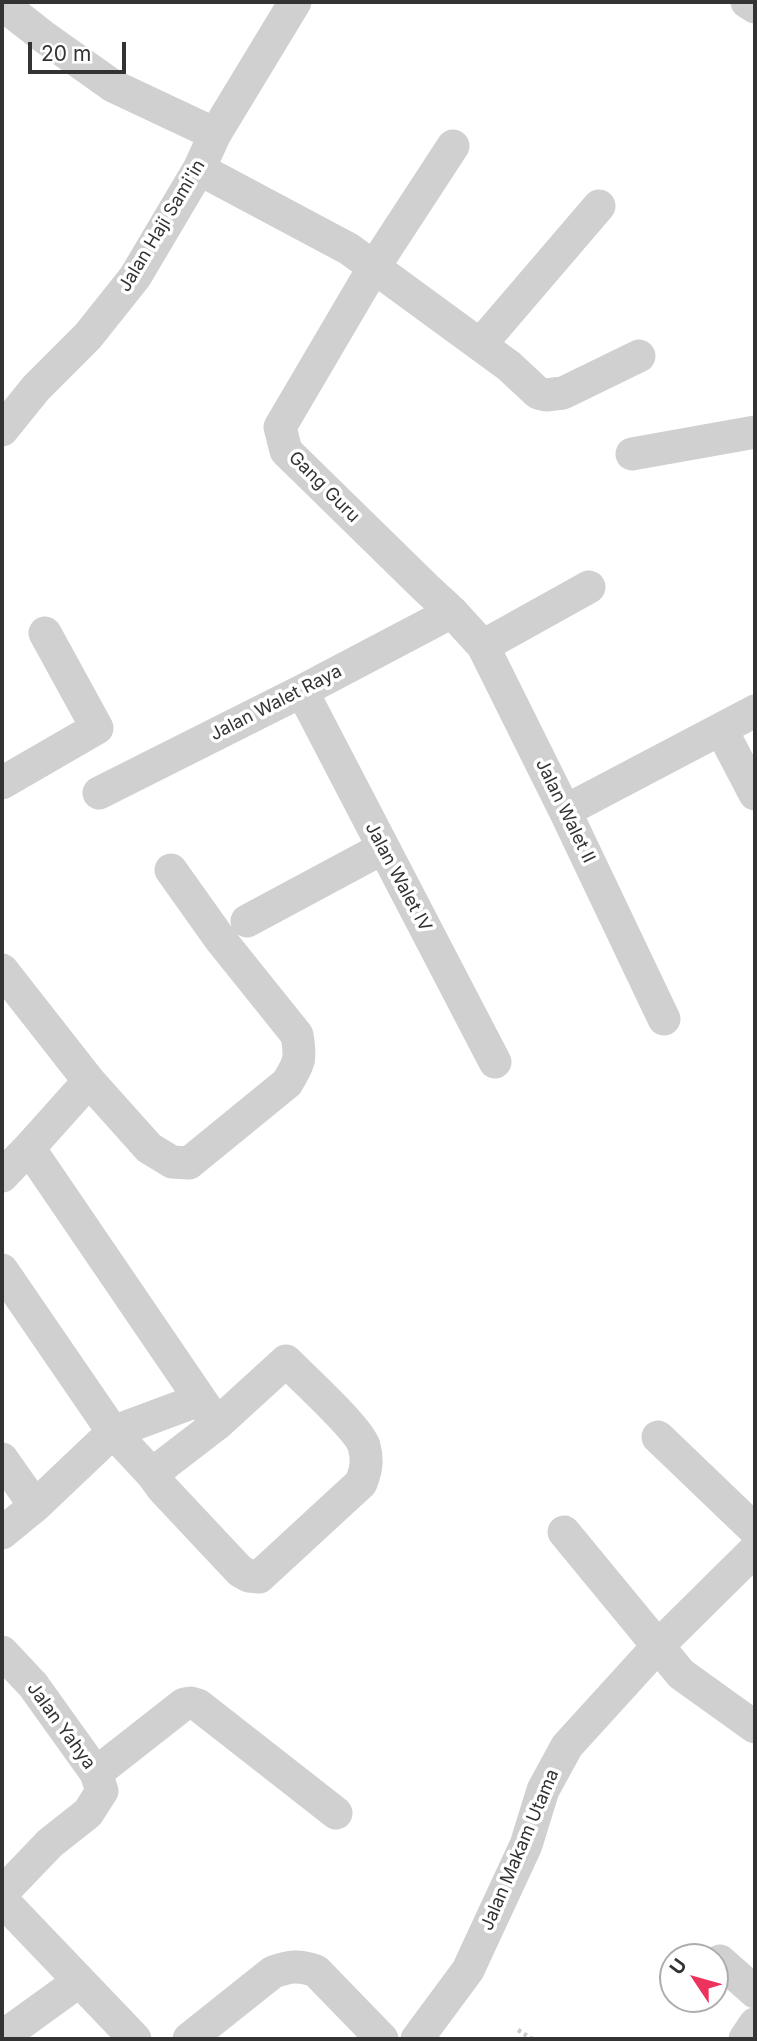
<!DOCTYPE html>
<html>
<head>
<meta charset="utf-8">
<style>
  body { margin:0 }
  #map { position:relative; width:757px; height:2041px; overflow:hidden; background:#fff; font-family:Inter,sans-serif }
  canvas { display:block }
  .frame { position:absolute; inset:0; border:4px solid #333; pointer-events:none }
  .north { position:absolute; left:659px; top:1943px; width:70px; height:70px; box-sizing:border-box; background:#fff; border:2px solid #adadad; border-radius:50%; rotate:306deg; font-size:19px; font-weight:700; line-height:28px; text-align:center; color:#333 }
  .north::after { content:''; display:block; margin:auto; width:24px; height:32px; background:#ec325d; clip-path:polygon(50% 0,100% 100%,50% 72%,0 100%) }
  .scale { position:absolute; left:28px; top:42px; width:98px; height:32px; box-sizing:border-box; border:4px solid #333; border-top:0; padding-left:9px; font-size:21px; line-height:24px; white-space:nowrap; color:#333; -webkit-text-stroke:5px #fff; paint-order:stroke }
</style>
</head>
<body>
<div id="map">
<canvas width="757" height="2041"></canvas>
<div class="frame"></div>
<div class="north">U</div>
<div class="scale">20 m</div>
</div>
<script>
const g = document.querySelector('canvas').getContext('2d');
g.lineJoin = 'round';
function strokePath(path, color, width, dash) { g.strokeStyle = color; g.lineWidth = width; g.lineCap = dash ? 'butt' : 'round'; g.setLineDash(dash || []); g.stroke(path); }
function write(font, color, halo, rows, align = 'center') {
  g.font = font + ' Inter,sans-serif'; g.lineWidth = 7; g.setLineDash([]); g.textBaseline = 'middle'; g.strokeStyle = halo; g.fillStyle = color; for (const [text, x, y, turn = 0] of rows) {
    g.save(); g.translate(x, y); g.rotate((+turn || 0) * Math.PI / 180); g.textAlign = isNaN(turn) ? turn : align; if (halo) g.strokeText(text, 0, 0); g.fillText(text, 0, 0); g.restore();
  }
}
strokePath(new Path2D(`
  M 518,2030 L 532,2039`), '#cdcdcd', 4.5, [3.5, 3.5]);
strokePath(new Path2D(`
  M 747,2 L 755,7
  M 2,4 L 44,37 L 113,86 L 215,134
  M 453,146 L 374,267 L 280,427 L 286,451 L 426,588 L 452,612 L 483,646 L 565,811 L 664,1019
  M 199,169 L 349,249 L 509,366 L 538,393 L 546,395 L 563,393 L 639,356
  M 480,345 L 599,206
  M 2,430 L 36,388 L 88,336 L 135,277 L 199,169 L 215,134 L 295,2
  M 632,454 L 755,432
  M 483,646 L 589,587
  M 302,691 L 495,1062
  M 721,729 L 755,794
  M 2,783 L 97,728 L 45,633
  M 99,793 L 302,691 L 452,612
  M 565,811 L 755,711
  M 247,921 L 383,848
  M 2,970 L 89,1081 L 29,1148 L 2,1176
  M 89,1081 L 149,1148 L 172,1162 L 189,1163 L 287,1083 C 300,1062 301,1059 297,1035 L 220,939 L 171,870
  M 29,1148 L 217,1424
  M 2,1270 L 113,1432 L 152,1474 L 163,1489 L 240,1571 L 249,1576 L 259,1577 L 361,1483 C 366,1470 368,1461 364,1446 C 359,1429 302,1377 286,1361 L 217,1424 L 152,1474
  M 658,1437 L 755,1530
  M 2,1459 L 35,1506
  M 564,1532 L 681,1674 L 755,1727
  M 2,1533 L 35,1506 L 113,1432 L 199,1400
  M 2,1652 L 33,1685 L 96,1773 L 102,1791 L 88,1813 L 50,1843 L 2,1893
  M 96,1773 L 184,1704 L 191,1703 L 198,1705 L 336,1813
  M 2,1900 L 135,2039
  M 720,1961 L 755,1992
  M 2,2037 L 78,1982
  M 189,2039 L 273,1972 C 290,1966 299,1965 316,1971 L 382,2039
  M 417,2039 L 468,1970 L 526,1845 L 543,1790 L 567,1746 L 658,1646 L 755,1550
  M 745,2039 L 755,2024`), '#d0d0d0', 33);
write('18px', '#333', '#fff', [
  ["Jalan Haji Sami'in",162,226,-59],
  ["Gang Guru",324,487,45],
  ["Jalan Walet Raya",276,703,-27],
  ["Jalan Walet II",565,811,64],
  ["Jalan Walet IV",398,877,62],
  ["Jalan Yahya",61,1726,54],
  ["Jalan Makam Utama",520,1850,-67]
]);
</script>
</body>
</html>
